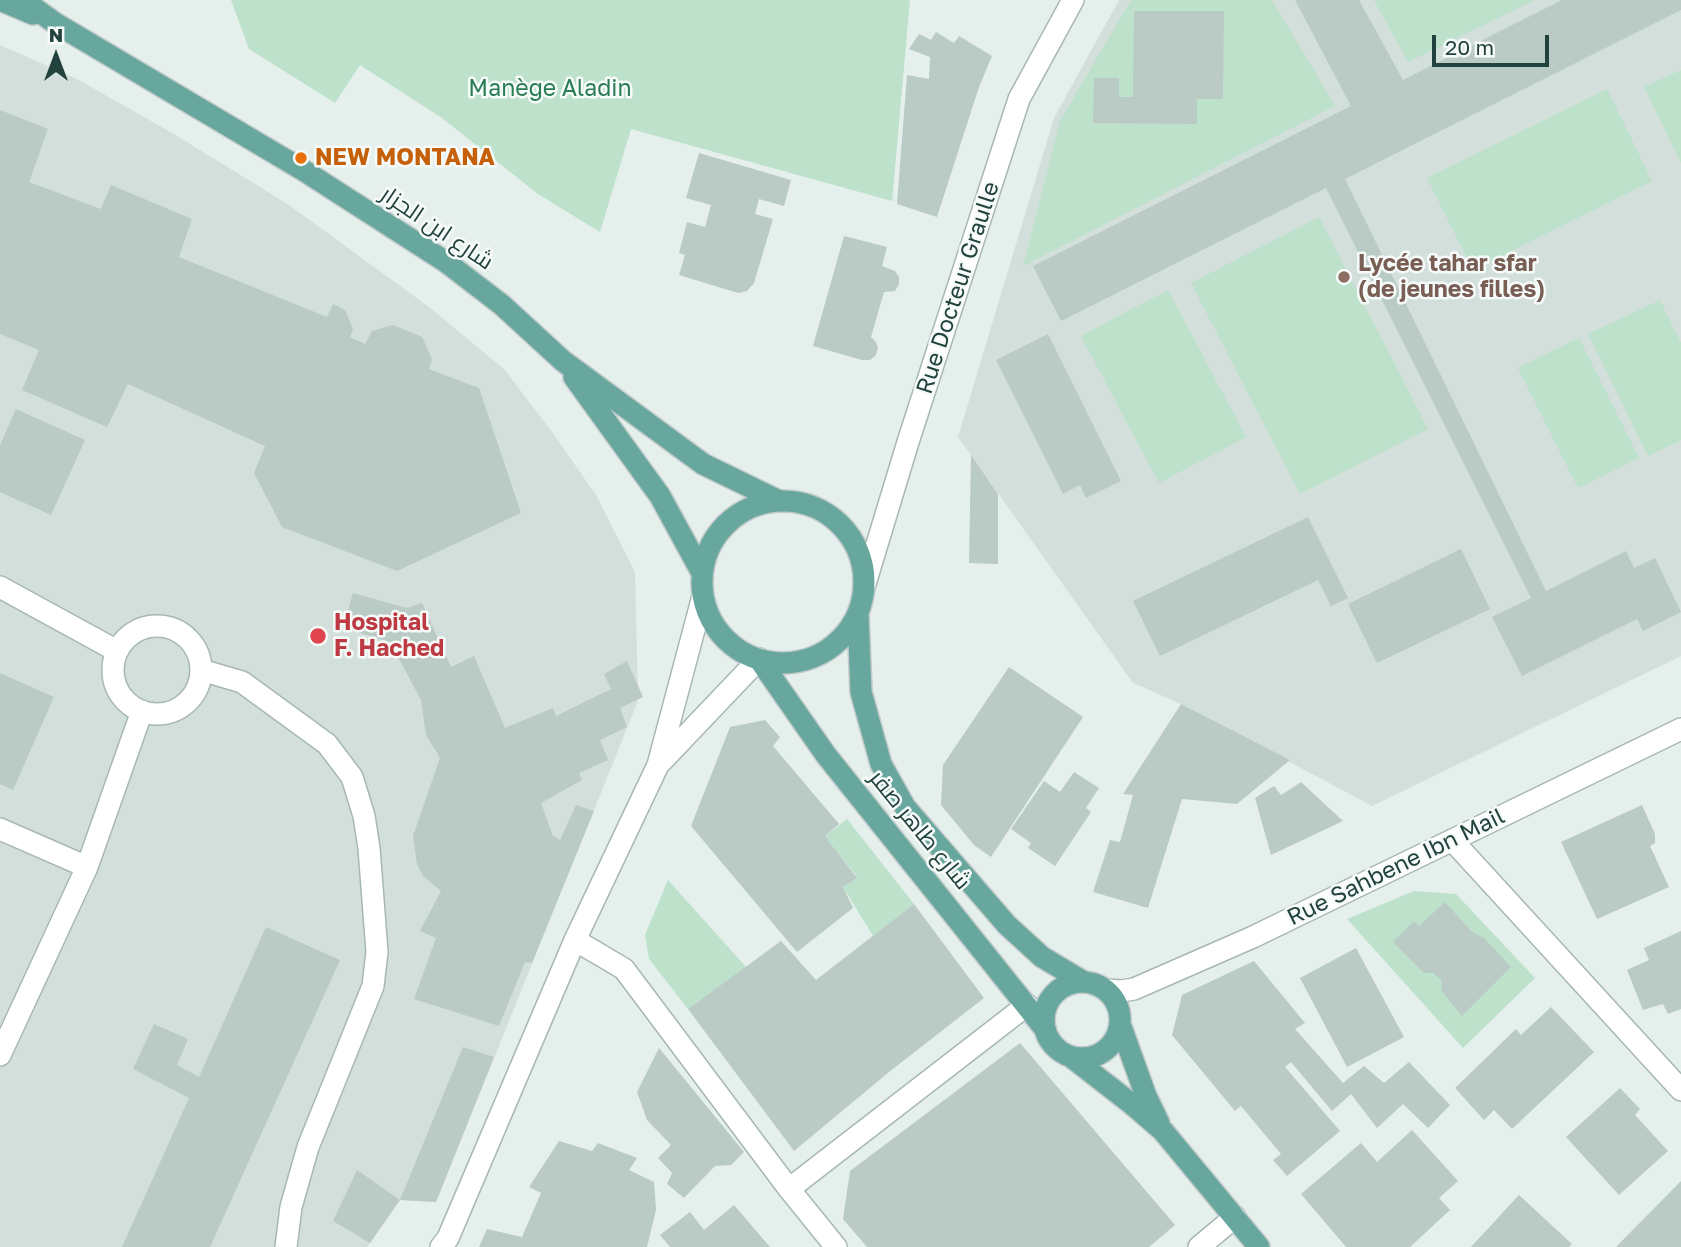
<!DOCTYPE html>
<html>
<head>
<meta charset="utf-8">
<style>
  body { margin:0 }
  #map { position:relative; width:1681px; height:1247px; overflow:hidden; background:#e5efec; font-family:"Golos Text",sans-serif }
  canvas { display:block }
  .north { position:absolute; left:21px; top:21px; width:70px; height:70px; -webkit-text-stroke:5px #f6fbf9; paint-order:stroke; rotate:0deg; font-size:19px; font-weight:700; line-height:28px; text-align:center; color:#22423e }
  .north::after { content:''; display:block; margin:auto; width:24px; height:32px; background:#22423e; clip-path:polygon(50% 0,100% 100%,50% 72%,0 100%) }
  .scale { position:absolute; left:1432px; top:35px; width:117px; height:32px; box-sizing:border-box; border:4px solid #22423e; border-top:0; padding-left:9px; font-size:21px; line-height:24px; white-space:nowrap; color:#22423e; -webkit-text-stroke:5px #f6fbf9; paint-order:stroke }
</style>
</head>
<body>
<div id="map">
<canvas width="1681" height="1247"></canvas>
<div class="north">N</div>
<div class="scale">20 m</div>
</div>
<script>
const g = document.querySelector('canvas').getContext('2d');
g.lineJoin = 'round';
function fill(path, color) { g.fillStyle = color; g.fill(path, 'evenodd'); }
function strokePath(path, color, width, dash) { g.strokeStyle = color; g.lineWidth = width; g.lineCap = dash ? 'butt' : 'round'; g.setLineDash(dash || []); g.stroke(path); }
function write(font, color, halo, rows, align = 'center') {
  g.font = font + ' "Golos Text",Cairo,sans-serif'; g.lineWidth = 5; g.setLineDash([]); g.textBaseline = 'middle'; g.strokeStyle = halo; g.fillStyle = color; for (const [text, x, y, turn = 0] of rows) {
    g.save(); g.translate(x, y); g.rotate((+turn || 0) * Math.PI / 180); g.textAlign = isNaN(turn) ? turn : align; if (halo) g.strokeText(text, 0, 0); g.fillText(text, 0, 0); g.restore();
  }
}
fill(new Path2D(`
  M 1119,0 L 1681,0 L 1681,656 L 1372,806 L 1181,704 L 1133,683 L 958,437 L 1054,118 Z
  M 0,45 L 77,79 L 174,134 L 289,205 L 429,307 L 504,369 L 552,432 L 596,495 L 635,572 L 638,701 L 436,1202 L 400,1200 L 367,1247 L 0,1247 Z`), '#d3dfdb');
fill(new Path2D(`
  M 231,0 L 910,0 L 892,201 L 631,129 L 600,232 L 538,194 L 442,118 L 360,65 L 335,103 L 249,49 Z
  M 1131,0 L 1272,0 L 1335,106 L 1023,266 L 1060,121 Z
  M 1374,0 L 1535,0 L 1408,62 Z
  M 1681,70 L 1681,163 L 1644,87 Z
  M 1607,89 L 1652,181 L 1473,270 L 1427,178 Z
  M 1319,217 L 1428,429 L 1300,494 L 1191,283 Z
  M 1168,290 L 1246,437 L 1159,483 L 1081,336 Z
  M 1660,300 L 1681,343 L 1681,440 L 1648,456 L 1588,334 Z
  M 1579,338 L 1639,458 L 1578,488 L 1518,368 Z
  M 847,819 L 914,904 L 873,936 L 843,887 L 857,877 L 825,836 Z
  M 668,880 L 746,967 L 688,1009 L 649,959 L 645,935 Z
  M 1414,891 L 1456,894 L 1535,978 L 1463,1048 L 1347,919 Z`), '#bde1cb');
fill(new Path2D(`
  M 1295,0 L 1359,0 L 1403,80 L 1562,0 L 1681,0 L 1681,10 L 1345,179 L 1546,591 L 1626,551 L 1634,568 L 1655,558 L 1681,612 L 1643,631 L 1637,619 L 1522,676 L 1492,617 L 1531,598 L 1326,188 L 1061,321 L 1033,266 L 1351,106 Z
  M 1134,11 L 1224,11 L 1223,99 L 1197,99 L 1197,124 L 1093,123 L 1094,78 L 1119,78 L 1119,97 L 1133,97 Z
  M 936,32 L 954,43 L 959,36 L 992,56 L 979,87 L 937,217 L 897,204 L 907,75 L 929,79 L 930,57 L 909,49 L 919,34 L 931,40 Z
  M 0,110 L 48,129 L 29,182 L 101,209 L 111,185 L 192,219 L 179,257 L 327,317 L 333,304 L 345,310 L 353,329 L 350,337 L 365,344 L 372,331 L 393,325 L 422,337 L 432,359 L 429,369 L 479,388 L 521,513 L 397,571 L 282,527 L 254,473 L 265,446 L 128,384 L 107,427 L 22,390 L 39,350 L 0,334 Z
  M 699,153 L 791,180 L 784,206 L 759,199 L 755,214 L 773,219 L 754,283 L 747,291 L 738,293 L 679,275 L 685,255 L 679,253 L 687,222 L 705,227 L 711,205 L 686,198 Z
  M 844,236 L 887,247 L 882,266 L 895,271 L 899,277 L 899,284 L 895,291 L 884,292 L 871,337 L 876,342 L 878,348 L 876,355 L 870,360 L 862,360 L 813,346 Z
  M 1048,334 L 1121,481 L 1086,498 L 1080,485 L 1063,494 L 996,360 Z
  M 16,409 L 85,440 L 51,515 L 0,492 L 0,445 Z
  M 971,455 L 998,494 L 998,564 L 969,563 Z
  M 1308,517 L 1348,598 L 1331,606 L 1318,580 L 1160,656 L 1133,601 Z
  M 1461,549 L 1490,609 L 1377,663 L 1348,604 Z
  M 353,593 L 407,608 L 422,603 L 451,667 L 474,656 L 505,728 L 553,708 L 556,716 L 611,689 L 604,674 L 627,661 L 643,697 L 620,708 L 627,727 L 600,740 L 608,760 L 579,773 L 582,780 L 541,803 L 553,836 L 560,840 L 576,805 L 594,811 L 532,963 L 525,962 L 499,1026 L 414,999 L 436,938 L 420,931 L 441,891 L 423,876 L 417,864 L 413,836 L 440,758 L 426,735 L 421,700 L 390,642 L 343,628 Z
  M 1009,667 L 1083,717 L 991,857 L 974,845 L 941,805 L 943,765 Z
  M 0,673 L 54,697 L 13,790 L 0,784 Z
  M 1181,704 L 1290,760 L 1237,804 L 1182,799 L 1148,908 L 1093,892 L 1110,840 L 1120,842 L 1133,795 L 1123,794 Z
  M 765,720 L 780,737 L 773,746 L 839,824 L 825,836 L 857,878 L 843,887 L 853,908 L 797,952 L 691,826 L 730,727 Z
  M 1074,772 L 1099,788 L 1086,808 L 1091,812 L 1055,866 L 1028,848 L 1031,843 L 1011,829 L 1044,781 L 1060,792 Z
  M 1301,782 L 1343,821 L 1271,855 L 1255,798 L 1274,786 L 1281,795 Z
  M 1642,805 L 1655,834 L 1655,843 L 1650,846 L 1669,887 L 1597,919 L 1561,842 Z
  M 1445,902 L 1472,932 L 1484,938 L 1511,967 L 1462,1016 L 1441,990 L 1442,981 L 1433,973 L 1424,973 L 1393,942 L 1414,921 L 1419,926 Z
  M 914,904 L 984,998 L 889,1072 L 794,1151 L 688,1009 L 781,941 L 816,980 Z
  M 266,927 L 340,960 L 210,1247 L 122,1247 L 189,1098 L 133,1069 L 154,1024 L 188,1039 L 177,1065 L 199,1077 Z
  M 1681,931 L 1681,1009 L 1668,1014 L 1663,1004 L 1643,1010 L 1627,970 L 1649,960 L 1644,948 Z
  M 1356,948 L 1404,1037 L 1347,1067 L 1300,978 Z
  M 1254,961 L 1305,1023 L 1295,1029 L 1343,1083 L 1364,1066 L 1384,1083 L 1409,1062 L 1450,1105 L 1428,1128 L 1403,1104 L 1377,1128 L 1351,1094 L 1332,1111 L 1291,1062 L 1285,1067 L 1340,1131 L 1287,1176 L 1273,1160 L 1281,1154 L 1241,1106 L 1235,1111 L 1172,1035 L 1182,995 Z
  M 1551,1007 L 1594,1052 L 1512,1129 L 1494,1110 L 1484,1120 L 1455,1088 L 1516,1029 L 1521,1035 Z
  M 1020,1043 L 1175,1225 L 1149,1247 L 867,1247 L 843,1219 L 850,1171 Z
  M 463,1047 L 494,1057 L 436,1202 L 400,1200 L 370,1243 L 333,1221 L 357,1170 L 400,1200 Z
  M 659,1048 L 744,1152 L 731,1165 L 715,1166 L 684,1198 L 667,1184 L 672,1173 L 658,1158 L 671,1145 L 647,1120 L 637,1092 Z
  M 1620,1088 L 1640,1109 L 1635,1115 L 1668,1151 L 1619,1195 L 1566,1137 Z
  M 1412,1130 L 1458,1181 L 1439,1198 L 1450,1210 L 1410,1247 L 1346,1247 L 1301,1194 L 1361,1143 L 1377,1162 Z
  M 559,1141 L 592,1151 L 598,1143 L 637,1158 L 629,1170 L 654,1182 L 656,1210 L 647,1247 L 479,1247 L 487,1229 L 522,1237 L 541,1193 L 529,1187 Z
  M 1681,1181 L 1681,1247 L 1616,1247 Z
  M 1519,1195 L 1572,1244 L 1569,1247 L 1471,1247 Z
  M 734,1205 L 770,1247 L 670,1247 L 660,1235 L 690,1212 L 704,1230 Z`), '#bacac5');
const minor = new Path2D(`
  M 865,584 L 908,442 L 1019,99 L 1073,0
  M 0,587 L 117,651
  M113 670a44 44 0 1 1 88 0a44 44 0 1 1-88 0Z
  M 201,670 L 242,682 L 327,744 L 352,777 L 364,816 L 369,848 L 377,952 L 373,986 L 308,1147 L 291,1207 L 286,1247
  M 660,763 L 759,659
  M 0,829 L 87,867
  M 1452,840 L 1681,1090
  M 575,940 L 624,969 L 789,1189 L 836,1247
  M 1106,990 L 1121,991 L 1134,989 L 1253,937 L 1681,729
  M 0,1055 L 87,867 L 142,711
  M 789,1189 L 1027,1005
  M 441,1247 L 448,1238 L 575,940 L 658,765 L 703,596
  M 1199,1247 L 1235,1217`);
const major = new Path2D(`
  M 0,0 L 33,14
  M 23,0 L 55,23 L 303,170 L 446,262 L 502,305 L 563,361 L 703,464 L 777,500
  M 574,377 L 660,496 L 702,573
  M702 582a81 81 0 1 1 162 0a81 81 0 1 1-162 0Z
  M 858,615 L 861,692 L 881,764 L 905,807 L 1007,925 L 1042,957 L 1084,982
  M 759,659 L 826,755 L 1045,1029
  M1044 1020a38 38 0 1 1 76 0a38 38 0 1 1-76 0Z
  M 1120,1024 L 1146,1096 L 1159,1123
  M 1070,1056 L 1133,1105 L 1163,1131 L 1259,1247`);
strokePath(minor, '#a7b8b4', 24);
strokePath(major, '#c1cac9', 24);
strokePath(minor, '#fff', 21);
strokePath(major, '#67a79e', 21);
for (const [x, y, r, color] of [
  [301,158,7,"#e8710a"],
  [1344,277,7,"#8d6e63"],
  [318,636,9,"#e0444e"]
]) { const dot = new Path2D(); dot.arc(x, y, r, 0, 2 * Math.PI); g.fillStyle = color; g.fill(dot); strokePath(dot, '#f6fbf9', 2.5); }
write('23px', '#297c54', '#f6fbf9', [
  ["Manège Aladin",550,89]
]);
write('bold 23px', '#c56008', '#f6fbf9', [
  ["NEW MONTANA",315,158]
], 'left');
write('23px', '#22423e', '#f6fbf9', [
  ["شارع ابن الجزار",437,228,34],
  ["Rue Docteur Graulle",958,288,-72],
  ["شارع طاهر صفر",920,830,51],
  ["Rue Sahbene Ibn Mail",1396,867,-26]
]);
write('bold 23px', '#785e54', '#f6fbf9', [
  ["Lycée tahar sfar",1358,264],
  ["(de jeunes filles)",1358,290]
], 'left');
write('bold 23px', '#be3a42', '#f6fbf9', [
  ["Hospital",334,623],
  ["F. Hached",334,649]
], 'left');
</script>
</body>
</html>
